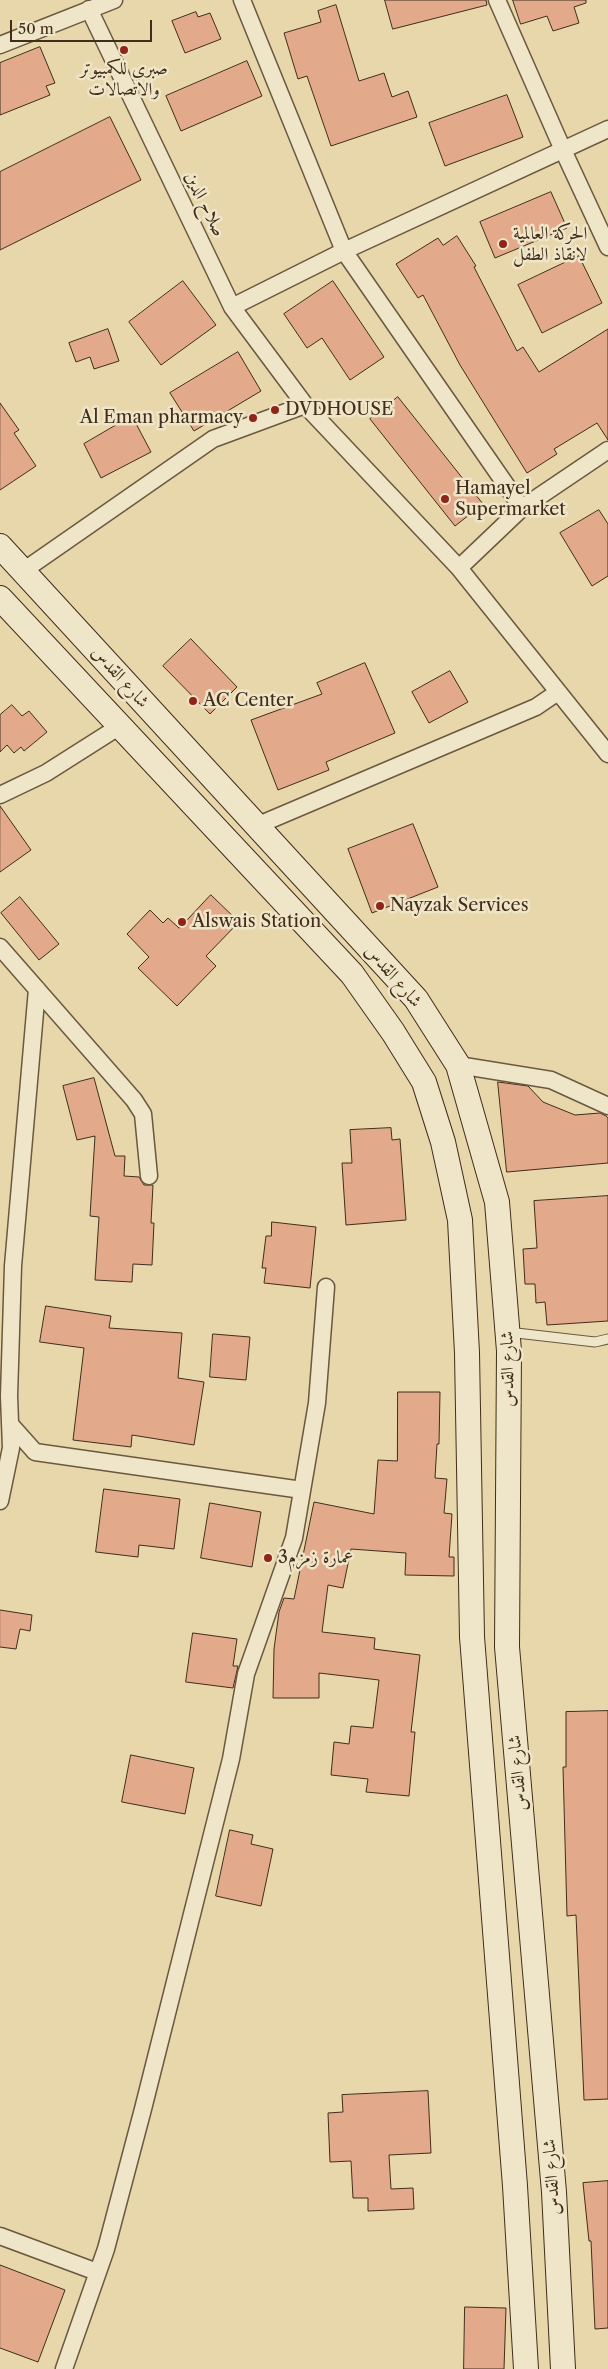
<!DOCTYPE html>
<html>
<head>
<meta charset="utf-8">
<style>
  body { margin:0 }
  #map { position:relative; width:608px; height:2369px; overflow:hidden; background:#e7d7aa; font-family:"Libre Caslon Text",serif }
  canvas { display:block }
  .scale { position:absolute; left:10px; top:20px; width:142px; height:22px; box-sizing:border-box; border:2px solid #412d1b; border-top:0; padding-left:6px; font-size:15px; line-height:18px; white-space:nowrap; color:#412d1b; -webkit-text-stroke:4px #efe5c8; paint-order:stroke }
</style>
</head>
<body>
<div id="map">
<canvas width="608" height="2369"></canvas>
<div class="scale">50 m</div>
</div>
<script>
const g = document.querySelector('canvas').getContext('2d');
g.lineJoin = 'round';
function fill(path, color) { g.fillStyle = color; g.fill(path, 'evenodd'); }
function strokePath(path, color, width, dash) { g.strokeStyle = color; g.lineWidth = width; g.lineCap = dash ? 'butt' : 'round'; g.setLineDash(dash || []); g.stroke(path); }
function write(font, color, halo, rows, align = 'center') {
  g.font = font + ' "Libre Caslon Text",Amiri,serif'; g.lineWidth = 5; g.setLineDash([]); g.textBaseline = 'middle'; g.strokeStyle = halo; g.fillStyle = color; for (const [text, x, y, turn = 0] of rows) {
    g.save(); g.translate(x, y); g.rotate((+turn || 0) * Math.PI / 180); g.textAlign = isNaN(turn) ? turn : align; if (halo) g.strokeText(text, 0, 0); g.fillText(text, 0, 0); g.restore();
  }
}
const building = new Path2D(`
  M 385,0 L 486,0 L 487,5 L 393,29 Z
  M 513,0 L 586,0 L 586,3 L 574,7 L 579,23 L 553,31 L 547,16 L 521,24 Z
  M 336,5 L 359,81 L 384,73 L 392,97 L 408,91 L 417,117 L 331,146 L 307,76 L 298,79 L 284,33 L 321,22 L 318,11 Z
  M 196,12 L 198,17 L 210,13 L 221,39 L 185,53 L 172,21 Z
  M 40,47 L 55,83 L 46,86 L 50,95 L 0,115 L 0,63 Z
  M 247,61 L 262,96 L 181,131 L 166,96 Z
  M 507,95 L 523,137 L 445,166 L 429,123 Z
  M 110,117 L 141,180 L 0,250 L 0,172 Z
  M 551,192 L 567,228 L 495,258 L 480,222 Z
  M 457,236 L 476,266 L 474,267 L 517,351 L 523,347 L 539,372 L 608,329 L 608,440 L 597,423 L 554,449 L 557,454 L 527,473 L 460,365 L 423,295 L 418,298 L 396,264 L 438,238 L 443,245 Z
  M 579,256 L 602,303 L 542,333 L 518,285 Z
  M 183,281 L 216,325 L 161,365 L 129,322 Z
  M 333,281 L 384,357 L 350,380 L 322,338 L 307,348 L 284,314 Z
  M 108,329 L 119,361 L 94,369 L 90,357 L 76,362 L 69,343 Z
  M 238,352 L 261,391 L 194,431 L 170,393 Z
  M 398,397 L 483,504 L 455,526 L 370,419 Z
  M 0,403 L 19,430 L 14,433 L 36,466 L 0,490 Z
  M 132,416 L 151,452 L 101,478 L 84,444 Z
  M 599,510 L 608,524 L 608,576 L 592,586 L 560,533 Z
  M 191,639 L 237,687 L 210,714 L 163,666 Z
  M 365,663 L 395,733 L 326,762 L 329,770 L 278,790 L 251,720 L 322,694 L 317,683 Z
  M 450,671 L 468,702 L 429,723 L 412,692 Z
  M 12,705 L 22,716 L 29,711 L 47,732 L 24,751 L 21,747 L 14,753 L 7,745 L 0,752 L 0,715 Z
  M 0,806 L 31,850 L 0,872 Z
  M 413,824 L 438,887 L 372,913 L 348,849 Z
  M 211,895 L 239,922 L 206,956 L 216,966 L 177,1006 L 138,968 L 149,957 L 127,934 L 150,910 L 163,923 L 168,918 L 179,928 Z
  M 20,897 L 59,944 L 39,960 L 1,913 Z
  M 94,1078 L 115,1156 L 125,1156 L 124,1176 L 139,1177 L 144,1185 L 153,1185 L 151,1223 L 154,1223 L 152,1265 L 133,1264 L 132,1282 L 95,1280 L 99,1217 L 90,1216 L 95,1136 L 77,1140 L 63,1086 Z
  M 498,1082 L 528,1086 L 543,1102 L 575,1115 L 600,1113 L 606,1116 L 608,1118 L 608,1163 L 507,1172 Z
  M 391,1128 L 392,1140 L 400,1139 L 406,1220 L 346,1225 L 342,1163 L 352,1163 L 350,1130 Z
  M 608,1196 L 608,1321 L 547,1325 L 545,1302 L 536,1303 L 535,1284 L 525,1284 L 523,1249 L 537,1248 L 534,1201 Z
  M 272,1222 L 316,1227 L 310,1288 L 264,1283 L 266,1268 L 262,1268 L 266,1236 L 271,1236 Z
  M 46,1306 L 111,1316 L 109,1328 L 182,1333 L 178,1378 L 204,1382 L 194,1445 L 132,1435 L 131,1447 L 73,1440 L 84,1348 L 40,1342 Z
  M 213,1334 L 250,1337 L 246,1380 L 210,1377 Z
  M 398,1392 L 440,1392 L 439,1444 L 437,1444 L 435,1478 L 447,1479 L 444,1513 L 452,1514 L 449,1557 L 454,1557 L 454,1576 L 405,1575 L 406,1553 L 351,1549 L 343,1588 L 328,1585 L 322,1632 L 375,1638 L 374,1649 L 420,1655 L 411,1732 L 415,1732 L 409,1796 L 366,1792 L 368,1779 L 331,1775 L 334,1742 L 349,1744 L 351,1726 L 373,1728 L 379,1680 L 319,1673 L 319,1698 L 273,1698 L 274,1649 L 279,1612 L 284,1598 L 294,1599 L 314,1502 L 374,1514 L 378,1460 L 397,1461 Z
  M 104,1489 L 180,1499 L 174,1549 L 139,1545 L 138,1557 L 96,1552 Z
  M 210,1503 L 261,1512 L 252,1567 L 201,1558 Z
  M 0,1610 L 32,1615 L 30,1631 L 20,1629 L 16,1649 L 0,1647 Z
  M 193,1633 L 237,1639 L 233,1666 L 238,1666 L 233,1688 L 186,1682 Z
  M 608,1711 L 608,2099 L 584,2100 L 576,1915 L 567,1916 L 563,1767 L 566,1767 L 566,1712 Z
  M 131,1755 L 194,1768 L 185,1814 L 122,1802 Z
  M 230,1830 L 253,1835 L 251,1844 L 273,1849 L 261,1906 L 216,1896 Z
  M 428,2091 L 431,2153 L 389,2155 L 391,2189 L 413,2188 L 414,2209 L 368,2211 L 368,2198 L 353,2198 L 351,2161 L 330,2162 L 328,2113 L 343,2112 L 342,2095 Z
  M 608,2181 L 608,2328 L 595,2329 L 591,2241 L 589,2241 L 583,2183 Z
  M 0,2265 L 65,2290 L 38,2362 L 0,2348 Z
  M 465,2307 L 506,2308 L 504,2369 L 464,2369 Z`);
fill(building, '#e2a98b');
strokePath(building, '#412d1b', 1);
const service = new Path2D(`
  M 508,1332 L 595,1342 L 608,1339`);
const minor = new Path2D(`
  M 242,0 L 344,251 L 522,508
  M 497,0 L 563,150 L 608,247
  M 89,9 L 232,307 L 305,405
  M 0,45 L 114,0
  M 232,307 L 344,251 L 608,129
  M 459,568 L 522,508 L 608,450
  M 23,571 L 213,439 L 305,405 L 459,568 L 608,754
  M 0,795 L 46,773 L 120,726
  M 256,826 L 536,707 L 558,692
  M 0,947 L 134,1100 L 143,1114 L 149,1176
  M 458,1065 L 551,1080 L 608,1106
  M 10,1424 L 35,1452 L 302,1490
  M 0,1501 L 11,1448 L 9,1396 L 13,1266 L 37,989
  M 0,2236 L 97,2272
  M 64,2369 L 106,2249 L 143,2109 L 231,1759 L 246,1674 L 294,1538 L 317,1403 L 326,1287`);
const secondary = new Path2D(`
  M 0,546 L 416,999 L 458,1065 L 497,1202 L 509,1351 L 507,1647 L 554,2192 L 563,2369
  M 0,598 L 352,974 L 393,1032 L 424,1082 L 443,1142 L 460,1220 L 467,1353 L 472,1637 L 515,2186 L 526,2369`);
strokePath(service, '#6a583f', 11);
strokePath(minor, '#6a583f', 19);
strokePath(secondary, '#412d1b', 26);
strokePath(service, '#efe5c8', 9);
strokePath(minor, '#efe5c8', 16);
strokePath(secondary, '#efe5c8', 24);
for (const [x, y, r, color] of [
  [124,50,5,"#8f2418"],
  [503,244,5,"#8f2418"],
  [275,410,5,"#8f2418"],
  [253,418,5,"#8f2418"],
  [445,499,5,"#8f2418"],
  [193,701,5,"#8f2418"],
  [380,906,5,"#8f2418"],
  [182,922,5,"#8f2418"],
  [268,1558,5,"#8f2418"]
]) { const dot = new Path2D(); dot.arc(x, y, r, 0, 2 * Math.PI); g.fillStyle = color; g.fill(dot); strokePath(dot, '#efe5c8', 2); }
write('18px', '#412d1b', '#efe5c8', [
  ["صبري للكمبيوتر",124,69,"center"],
  ["والاتصالات",124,90,"center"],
  ["الحركة العالمية",513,234],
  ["لانقاذ الطفل",513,255],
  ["DVDHOUSE",285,410],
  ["Al Eman pharmacy",243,418,"right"],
  ["Hamayel",455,489],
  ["Supermarket",455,510],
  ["AC Center",203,701],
  ["Nayzak Services",390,906],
  ["Alswais Station",192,922],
  ["عمارة زمزم3",278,1558]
], 'left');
write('18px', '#412d1b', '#efe5c8', [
  ["صلاح الدين",205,204,64],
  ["شارع القدس",120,677,48],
  ["شارع القدس",393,976,49],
  ["شارع القدس",508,1369,-91],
  ["شارع القدس",518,1773,-95],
  ["شارع القدس",552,2177,-94]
]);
</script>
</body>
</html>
